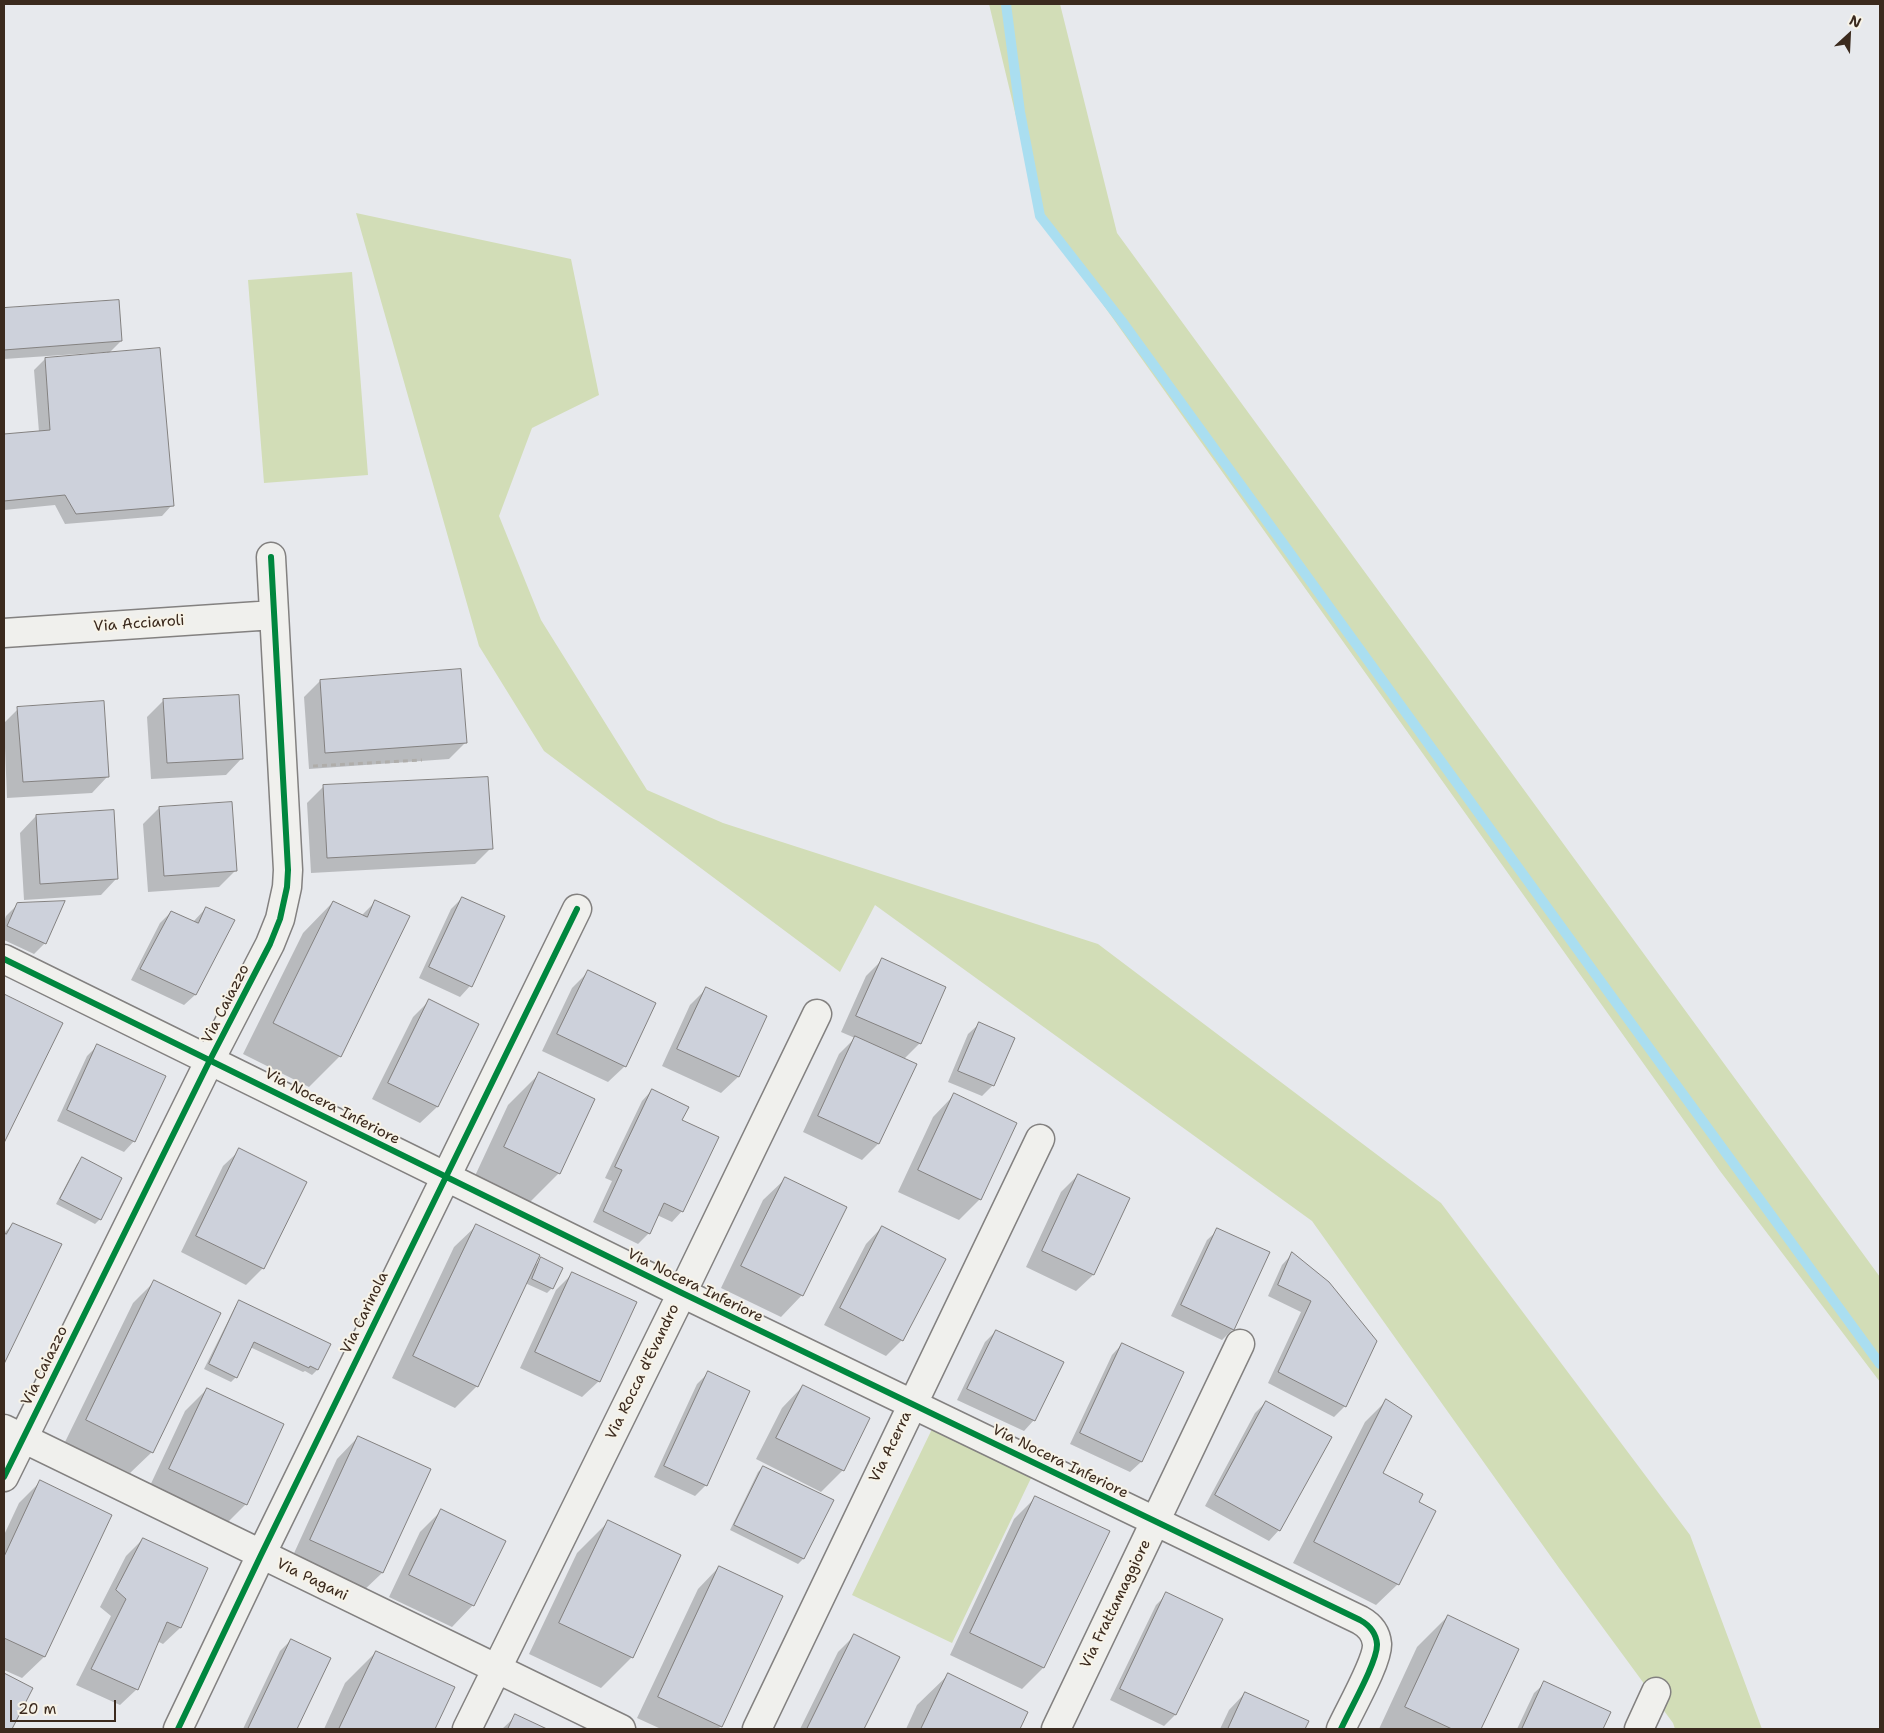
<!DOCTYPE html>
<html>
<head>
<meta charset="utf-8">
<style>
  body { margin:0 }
  #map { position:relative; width:1884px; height:1733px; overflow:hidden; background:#e7e9ed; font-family:"Shantell Sans",sans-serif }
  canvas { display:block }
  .frame { position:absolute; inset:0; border:5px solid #3b2a1e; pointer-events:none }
  .north { position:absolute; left:1824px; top:10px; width:50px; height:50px; -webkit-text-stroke:4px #f7f3e8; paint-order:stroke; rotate:25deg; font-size:14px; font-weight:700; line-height:20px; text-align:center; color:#3b2a1e }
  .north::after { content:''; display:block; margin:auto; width:18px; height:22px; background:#3b2a1e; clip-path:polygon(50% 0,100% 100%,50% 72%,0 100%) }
  .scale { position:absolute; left:10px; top:1700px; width:106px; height:22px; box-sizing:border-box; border:2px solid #3b2a1e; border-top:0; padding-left:6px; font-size:15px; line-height:18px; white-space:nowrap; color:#3b2a1e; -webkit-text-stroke:4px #f7f3e8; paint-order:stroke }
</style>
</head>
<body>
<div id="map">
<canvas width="1884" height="1733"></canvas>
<div class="frame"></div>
<div class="north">N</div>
<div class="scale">20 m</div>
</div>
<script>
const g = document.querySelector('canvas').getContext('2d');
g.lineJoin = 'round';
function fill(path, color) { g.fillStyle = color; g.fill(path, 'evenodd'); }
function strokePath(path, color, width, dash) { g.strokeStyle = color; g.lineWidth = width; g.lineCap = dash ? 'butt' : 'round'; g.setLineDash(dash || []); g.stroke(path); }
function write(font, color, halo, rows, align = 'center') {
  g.font = font + ' "Shantell Sans",sans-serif'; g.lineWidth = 4; g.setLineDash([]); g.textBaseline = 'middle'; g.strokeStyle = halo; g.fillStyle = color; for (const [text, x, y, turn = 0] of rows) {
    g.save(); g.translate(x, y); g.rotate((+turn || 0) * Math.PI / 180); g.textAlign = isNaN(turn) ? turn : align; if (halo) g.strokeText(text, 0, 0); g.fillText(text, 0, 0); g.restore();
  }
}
fill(new Path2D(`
  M 989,4 L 1060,4 L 1117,233 L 1880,1277 L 1880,1382 L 1720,1171 L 1040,216 Z
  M 356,213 L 571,259 L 599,395 L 532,428 L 499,516 L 541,620 L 647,790 L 723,823 L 1098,944 L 1441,1203 L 1690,1535 L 1762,1729 L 1675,1729 L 1673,1723 L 1559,1568 L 1312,1221 L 875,905 L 840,972 L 544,751 L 479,646 Z
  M 352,272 L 368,475 L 264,483 L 248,280 Z
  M 933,1427 L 1033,1474 L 952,1643 L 852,1595 Z`), '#d2ddb7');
fill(new Path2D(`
  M 118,301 L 121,341 L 108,354 L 172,505 L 162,516 L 65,524 L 55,505 L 4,510 L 4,435 L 39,432 L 34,370 L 45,359 L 107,354 L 107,352 L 4,359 L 4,310 Z
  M 320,681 L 466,742 L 449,759 L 309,769 L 304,697 Z
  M 163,701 L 242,758 L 226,775 L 151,779 L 147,717 Z
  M 18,709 L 108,776 L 92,793 L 7,798 L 4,723 Z
  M 324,786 L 491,848 L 475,864 L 311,873 L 307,803 Z
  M 159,808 L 235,871 L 219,887 L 148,892 L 143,824 Z
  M 36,816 L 117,878 L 101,895 L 24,900 L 20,833 Z
  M 462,898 L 503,917 L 470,986 L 460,997 L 419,978 L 451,909 Z
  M 376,901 L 340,1056 L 309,1087 L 243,1054 L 303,933 L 333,902 L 361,916 Z
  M 17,905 L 45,943 L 34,954 L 4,940 L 4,922 L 6,916 Z
  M 206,908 L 233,921 L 195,995 L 184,1005 L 131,980 L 160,923 L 171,912 L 193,922 Z
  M 882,960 L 920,1043 L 903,1060 L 878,1144 L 862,1160 L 803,1132 L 839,1054 L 855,1038 L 841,1032 L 866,976 Z
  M 588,972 L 625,1066 L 608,1082 L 542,1051 L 572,988 Z
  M 706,989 L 765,1017 L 738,1077 L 721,1093 L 662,1066 L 690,1005 Z
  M 4,995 L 61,1024 L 4,1140 Z
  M 429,1001 L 477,1024 L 437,1107 L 420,1123 L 372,1099 L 413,1017 Z
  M 979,1024 L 1013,1038 L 993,1085 L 982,1096 L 948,1082 L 968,1034 Z
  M 98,1045 L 134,1141 L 124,1152 L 57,1121 L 87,1056 Z
  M 539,1074 L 559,1173 L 528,1204 L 474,1178 L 508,1105 Z
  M 652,1090 L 681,1121 L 682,1211 L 672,1222 L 657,1215 L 649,1233 L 638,1244 L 593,1222 L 612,1181 L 605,1178 L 642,1101 Z
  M 954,1095 L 980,1199 L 959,1220 L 898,1192 L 933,1117 Z
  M 240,1150 L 305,1182 L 263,1268 L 246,1285 L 181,1252 L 223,1166 Z
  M 82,1159 L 100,1219 L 95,1224 L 56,1204 L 77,1164 Z
  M 1078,1175 L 1128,1199 L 1093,1275 L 1076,1291 L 1026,1267 L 1061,1192 Z
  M 785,1179 L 802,1295 L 781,1317 L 721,1288 L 763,1200 Z
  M 13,1224 L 61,1245 L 4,1361 L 4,1233 Z
  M 476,1226 L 533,1267 L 542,1259 L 552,1288 L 547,1293 L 525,1283 L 477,1386 L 455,1408 L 392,1378 L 454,1247 Z
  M 882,1227 L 902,1340 L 886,1356 L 824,1325 L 866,1244 Z
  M 1218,1230 L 1233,1329 L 1222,1340 L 1171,1316 L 1207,1240 Z
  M 1292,1254 L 1328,1282 L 1345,1406 L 1334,1417 L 1268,1383 L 1301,1312 L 1268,1296 L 1282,1265 Z
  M 573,1273 L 599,1381 L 582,1397 L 520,1368 L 556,1290 Z
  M 154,1282 L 152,1452 L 130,1473 L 65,1442 L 133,1303 Z
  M 240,1301 L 330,1345 L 317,1370 L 312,1375 L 305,1371 L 303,1372 L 250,1347 L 236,1377 L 231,1382 L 204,1369 L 235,1307 Z
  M 996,1331 L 1034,1420 L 1024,1431 L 957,1400 L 985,1342 Z
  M 1122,1344 L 1182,1372 L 1141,1462 L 1130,1472 L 1070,1444 L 1112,1355 Z
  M 708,1373 L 749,1392 L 706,1485 L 695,1496 L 654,1477 L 697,1384 Z
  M 803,1386 L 843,1470 L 821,1492 L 756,1459 L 782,1408 Z
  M 207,1389 L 246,1504 L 224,1526 L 148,1490 L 185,1411 Z
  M 1386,1401 L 1381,1474 L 1417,1503 L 1398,1584 L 1376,1605 L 1293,1563 L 1365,1422 Z
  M 1266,1402 L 1279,1530 L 1269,1541 L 1205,1506 L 1255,1413 Z
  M 358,1437 L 429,1470 L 382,1573 L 360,1594 L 290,1562 L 337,1459 Z
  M 763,1467 L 832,1500 L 803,1559 L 798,1564 L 730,1530 L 758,1472 Z
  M 40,1482 L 111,1515 L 44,1657 L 22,1678 L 4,1670 L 4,1535 L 19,1503 Z
  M 1036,1497 L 1043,1668 L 1022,1689 L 950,1655 L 1014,1519 Z
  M 441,1511 L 473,1605 L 452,1627 L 389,1597 L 420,1532 Z
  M 608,1522 L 632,1657 L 601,1688 L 529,1654 L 577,1553 Z
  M 143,1539 L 206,1569 L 180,1628 L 163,1644 L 157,1641 L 137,1689 L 120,1705 L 76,1685 L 111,1616 L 100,1607 L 126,1556 Z
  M 719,1567 L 721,1726 L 718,1729 L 661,1729 L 637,1718 L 698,1589 Z
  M 1167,1594 L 1221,1620 L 1175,1715 L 1164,1726 L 1110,1700 L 1156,1605 Z
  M 1448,1616 L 1518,1649 L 1480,1729 L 1379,1729 L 1417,1647 Z
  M 854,1636 L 898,1657 L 863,1729 L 800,1729 L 838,1652 Z
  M 291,1640 L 329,1659 L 295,1729 L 243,1729 L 280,1651 Z
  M 376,1652 L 453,1688 L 434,1729 L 324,1729 L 345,1683 Z
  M 4,1674 L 32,1688 L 11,1729 L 4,1729 Z
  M 948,1675 L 1027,1713 L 1019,1729 L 906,1729 L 917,1705 Z
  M 1545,1683 L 1610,1712 L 1602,1729 L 1517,1729 L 1534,1693 Z
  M 1245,1693 L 1307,1722 L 1304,1729 L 1220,1729 L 1229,1710 Z
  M 516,1716 L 544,1729 L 502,1729 Z`), '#0003');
strokePath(new Path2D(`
  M 1006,4 L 1020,112 L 1040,216 L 1121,320 L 1620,1008 L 1880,1364`), '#aadef0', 10);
const building = new Path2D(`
  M 119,300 L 122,341 L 4,350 L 4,308 Z
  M 160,348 L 174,506 L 76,514 L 65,495 L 4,501 L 4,434 L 50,430 L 45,358 Z
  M 461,669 L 467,743 L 325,753 L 320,680 Z
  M 239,695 L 243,759 L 167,763 L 163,699 Z
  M 104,701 L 109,777 L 23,782 L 17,707 Z
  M 488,777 L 493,849 L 327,858 L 323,785 Z
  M 232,802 L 237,871 L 164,876 L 159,807 Z
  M 114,810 L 118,879 L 40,884 L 36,815 Z
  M 462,897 L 505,916 L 472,987 L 429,967 Z
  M 375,900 L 410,916 L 341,1057 L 273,1023 L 333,901 L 367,917 Z
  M 65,901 L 46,944 L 7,926 L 17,903 Z
  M 206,907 L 235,920 L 196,995 L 140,969 L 171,911 L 198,923 Z
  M 882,958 L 946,987 L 921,1044 L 856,1016 Z
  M 588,970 L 656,1003 L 626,1067 L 557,1034 Z
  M 706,987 L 767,1016 L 739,1077 L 677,1049 Z
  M 4,994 L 63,1023 L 4,1143 Z
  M 429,999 L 479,1024 L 438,1107 L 388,1083 Z
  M 979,1022 L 1015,1038 L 994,1086 L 958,1071 Z
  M 855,1036 L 917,1064 L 879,1144 L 818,1116 Z
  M 97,1044 L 166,1076 L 135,1142 L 67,1110 Z
  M 539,1072 L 595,1099 L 560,1174 L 504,1147 Z
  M 652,1089 L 689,1107 L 682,1120 L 719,1137 L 683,1212 L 664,1203 L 650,1234 L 603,1211 L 622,1170 L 615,1167 Z
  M 954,1093 L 1017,1123 L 981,1200 L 918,1170 Z
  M 239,1148 L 307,1182 L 264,1269 L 196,1236 Z
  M 82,1157 L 122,1178 L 101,1220 L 60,1199 Z
  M 1078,1174 L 1130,1198 L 1094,1275 L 1042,1251 Z
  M 785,1177 L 847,1207 L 803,1296 L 741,1266 Z
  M 13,1223 L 62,1244 L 4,1364 L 4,1233 L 6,1234 Z
  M 476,1224 L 540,1255 L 478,1387 L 413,1356 Z
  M 882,1226 L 946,1259 L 903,1341 L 840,1308 Z
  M 1217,1228 L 1270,1252 L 1234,1330 L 1181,1305 Z
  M 1292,1252 L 1329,1282 L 1377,1341 L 1346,1407 L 1278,1372 L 1311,1301 L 1278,1285 Z
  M 541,1257 L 563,1268 L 553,1289 L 532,1279 Z
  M 572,1272 L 637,1302 L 600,1382 L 535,1352 Z
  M 154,1280 L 221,1313 L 153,1453 L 86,1420 Z
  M 239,1300 L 331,1344 L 318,1370 L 310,1366 L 309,1368 L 254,1342 L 237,1378 L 209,1364 Z
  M 996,1330 L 1064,1362 L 1035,1421 L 967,1389 Z
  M 1122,1343 L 1184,1372 L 1142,1462 L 1080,1433 Z
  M 708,1371 L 750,1391 L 707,1486 L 664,1466 Z
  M 803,1385 L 870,1418 L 844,1471 L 776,1438 Z
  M 207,1388 L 284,1424 L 247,1505 L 169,1469 Z
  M 1386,1399 L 1412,1416 L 1383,1473 L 1423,1494 L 1419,1502 L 1436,1511 L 1399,1585 L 1314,1542 Z
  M 1266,1401 L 1332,1437 L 1280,1531 L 1215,1495 Z
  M 358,1436 L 431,1469 L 383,1573 L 310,1540 Z
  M 763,1466 L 834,1500 L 804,1559 L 734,1525 Z
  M 40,1480 L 112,1515 L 45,1657 L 4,1638 L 4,1557 Z
  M 1035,1496 L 1110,1531 L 1044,1668 L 970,1633 Z
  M 441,1509 L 506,1541 L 474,1606 L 409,1575 Z
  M 608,1520 L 681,1555 L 633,1658 L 559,1623 Z
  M 143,1538 L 208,1568 L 181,1628 L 167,1622 L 138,1690 L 91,1669 L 126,1599 L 116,1590 Z
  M 719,1566 L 783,1596 L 722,1727 L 658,1697 Z
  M 1166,1592 L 1223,1619 L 1176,1715 L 1120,1689 Z
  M 1448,1615 L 1519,1649 L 1481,1729 L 1452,1729 L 1405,1707 Z
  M 854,1634 L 900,1657 L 864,1729 L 807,1729 Z
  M 291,1639 L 331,1658 L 297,1729 L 248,1729 Z
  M 376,1651 L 455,1687 L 435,1729 L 339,1729 Z
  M 4,1673 L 33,1688 L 12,1729 L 4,1729 Z
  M 948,1673 L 1028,1712 L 1020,1729 L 921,1729 Z
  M 1544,1681 L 1611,1712 L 1603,1729 L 1522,1729 Z
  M 1245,1692 L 1309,1721 L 1305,1729 L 1228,1729 Z
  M 515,1714 L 547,1729 L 508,1729 Z`);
fill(building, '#cdd1db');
strokePath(building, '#838180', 1);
const minor = new Path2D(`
  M 4,633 L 274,615
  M 4,959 L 682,1293 L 1360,1620 C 1369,1625 1376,1633 1377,1644 C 1378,1661 1349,1711 1341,1729
  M 4,1429 L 621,1729
  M 4,1477 L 210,1060 L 270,944 L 280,919 L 287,887 L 288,870 L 271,557
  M 178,1729 L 261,1555 L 577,909
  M 467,1729 L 682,1293 L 817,1014
  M 757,1729 L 1040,1139
  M 1056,1729 L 1240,1344
  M 1639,1729 L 1656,1692`);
strokePath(minor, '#838180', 31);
strokePath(new Path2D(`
  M 313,766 L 422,760`), '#afadaa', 3, [5, 4]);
strokePath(minor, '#f0f0ed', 28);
strokePath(new Path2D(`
  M 4,959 L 682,1293 L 1360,1620 C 1369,1625 1376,1633 1377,1644 C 1378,1661 1349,1711 1341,1729
  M 4,1477 L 210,1060 L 270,944 L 280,919 L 287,887 L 288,870 L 271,557
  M 178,1729 L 261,1555 L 577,909`), '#00873e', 6);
write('15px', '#3b2a1e', '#f7f3e8', [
  ["Via Acciaroli",139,624,-4],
  ["Via Caiazzo",226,1004,-63],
  ["Via Nocera Inferiore",332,1107,27],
  ["Via Nocera Inferiore",695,1286,26],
  ["Via Carinola",365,1313,-64],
  ["Via Caiazzo",45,1366,-64],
  ["Via Rocca d'Evandro",643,1372,-64],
  ["Via Acerra",891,1447,-64],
  ["Via Nocera Inferiore",1060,1462,26],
  ["Via Pagani",312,1580,26],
  ["Via Frattamaggiore",1116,1604,-64]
]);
</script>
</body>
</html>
